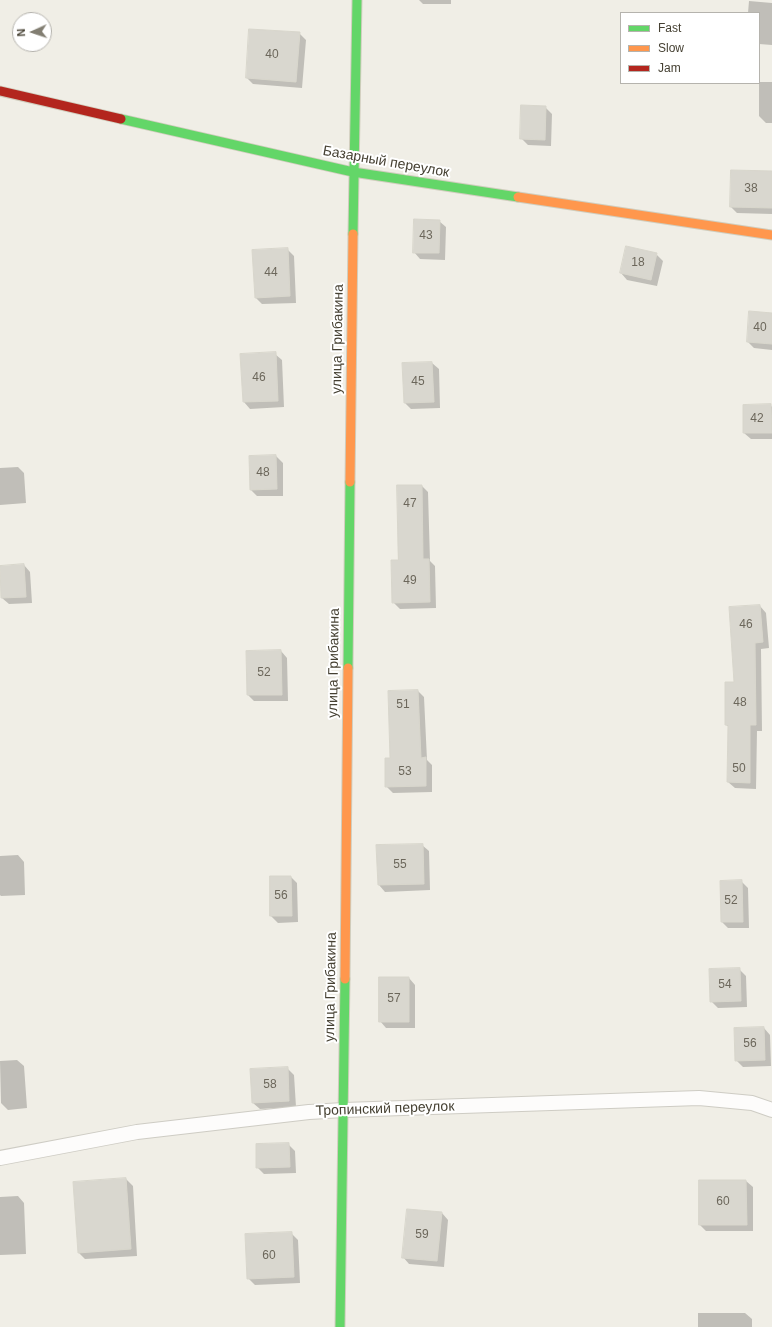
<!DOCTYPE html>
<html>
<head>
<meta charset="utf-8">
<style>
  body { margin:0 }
  #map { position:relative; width:772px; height:1327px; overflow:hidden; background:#f0eee6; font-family:Arial,sans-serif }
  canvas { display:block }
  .legend { position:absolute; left:620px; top:12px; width:140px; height:72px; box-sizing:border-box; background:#fff; border:1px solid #b5b3ad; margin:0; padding:5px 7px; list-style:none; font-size:12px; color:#464133 }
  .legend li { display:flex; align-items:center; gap:8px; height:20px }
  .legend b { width:20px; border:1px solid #b5b3ad }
  .north { position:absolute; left:12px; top:12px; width:40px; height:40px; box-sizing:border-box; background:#fff; border:1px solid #b5b3ad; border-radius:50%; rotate:267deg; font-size:11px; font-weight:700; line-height:16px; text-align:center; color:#464133 }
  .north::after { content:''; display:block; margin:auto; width:14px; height:18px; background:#827e72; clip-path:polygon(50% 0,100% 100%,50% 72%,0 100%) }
</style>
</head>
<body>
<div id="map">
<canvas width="772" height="1327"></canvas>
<ul class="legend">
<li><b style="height:5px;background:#63d668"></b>Fast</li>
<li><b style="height:5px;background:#ff974d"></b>Slow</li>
<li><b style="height:5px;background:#b3261e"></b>Jam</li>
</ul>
<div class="north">N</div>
</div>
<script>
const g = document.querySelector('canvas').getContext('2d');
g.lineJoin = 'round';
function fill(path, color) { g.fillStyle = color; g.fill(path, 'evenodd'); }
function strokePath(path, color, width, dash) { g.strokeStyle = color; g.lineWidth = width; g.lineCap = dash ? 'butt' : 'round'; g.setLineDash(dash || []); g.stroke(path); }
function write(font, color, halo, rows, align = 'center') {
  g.font = font + ' Arial,sans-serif'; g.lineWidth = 4; g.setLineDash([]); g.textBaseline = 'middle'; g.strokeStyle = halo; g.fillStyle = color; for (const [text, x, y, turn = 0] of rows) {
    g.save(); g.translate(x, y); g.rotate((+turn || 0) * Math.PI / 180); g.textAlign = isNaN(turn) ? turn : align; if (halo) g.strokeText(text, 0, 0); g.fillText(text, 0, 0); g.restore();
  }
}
fill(new Path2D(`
  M 419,0 L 451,0 L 451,4 L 423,4 Z
  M 749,1 L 772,3 L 772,45 L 759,44 L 759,13 L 748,13 Z
  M 299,33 L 306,40 L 302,88 L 253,84 L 247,78 Z
  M 759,82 L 772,82 L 772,123 L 766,123 L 759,116 Z
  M 545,107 L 552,114 L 551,146 L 528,145 L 521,138 Z
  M 772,172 L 772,214 L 737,213 L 731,207 Z
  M 439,221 L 446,227 L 445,260 L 420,259 L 414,252 Z
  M 287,249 L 294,256 L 296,303 L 262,304 L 256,298 Z
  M 656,254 L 663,261 L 657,286 L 627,280 L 621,273 Z
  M 772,314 L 772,350 L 754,348 L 748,342 Z
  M 275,354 L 282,360 L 284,407 L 250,409 L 244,402 L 241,355 Z
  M 432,363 L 439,369 L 440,408 L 411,409 L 405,403 Z
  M 770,405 L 772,407 L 772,439 L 751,439 L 744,433 Z
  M 276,456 L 283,463 L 283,496 L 257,496 L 251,490 Z
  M 18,467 L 24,473 L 26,503 L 0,505 L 0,468 Z
  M 422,486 L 428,492 L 430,561 L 435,566 L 436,608 L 400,609 L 393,602 L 399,561 Z
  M 24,565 L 30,572 L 32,603 L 9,604 L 2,598 Z
  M 760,606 L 766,613 L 769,648 L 761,649 L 762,731 L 757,731 L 756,789 L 735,788 L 728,782 L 729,727 L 726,725 L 735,683 Z
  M 281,651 L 287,658 L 288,701 L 254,701 L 248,695 Z
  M 418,691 L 424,697 L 427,760 L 432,765 L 432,792 L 393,793 L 386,786 L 391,759 Z
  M 422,845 L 429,851 L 430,890 L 385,892 L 379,885 Z
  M 18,855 L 24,862 L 25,895 L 1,896 L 0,895 L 0,856 Z
  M 291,877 L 297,883 L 298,922 L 278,923 L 271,916 Z
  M 741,881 L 748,888 L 749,928 L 728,928 L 722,922 Z
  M 739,969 L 746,976 L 747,1007 L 718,1008 L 711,1001 Z
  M 409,978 L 415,985 L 415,1028 L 386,1028 L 380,1021 Z
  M 764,1028 L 770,1035 L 771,1066 L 743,1067 L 736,1060 Z
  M 17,1060 L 24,1066 L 27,1108 L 8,1110 L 1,1103 L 0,1061 Z
  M 287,1068 L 294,1075 L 296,1107 L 260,1109 L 253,1103 Z
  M 288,1144 L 295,1151 L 296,1173 L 264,1174 L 257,1167 Z
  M 126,1179 L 133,1186 L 137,1256 L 85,1259 L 79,1253 L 74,1183 Z
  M 746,1181 L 753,1187 L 753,1231 L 706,1231 L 700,1225 Z
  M 18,1196 L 24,1203 L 26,1254 L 0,1255 L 0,1197 Z
  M 442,1213 L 448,1220 L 444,1267 L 409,1264 L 403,1257 Z
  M 292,1234 L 298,1240 L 300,1283 L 255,1285 L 248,1278 Z
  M 698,1313 L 745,1313 L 752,1319 L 752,1327 L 698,1327 Z`), '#0003');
const building = new Path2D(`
  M 249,29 L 300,32 L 296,82 L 246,78 Z
  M 521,105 L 546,106 L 545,140 L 520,139 Z
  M 731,170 L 772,171 L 772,208 L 730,207 Z
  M 414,219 L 440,220 L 439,253 L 413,253 Z
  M 626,246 L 657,253 L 651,280 L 620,273 Z
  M 288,248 L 290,296 L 255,298 L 252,250 Z
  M 749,311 L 772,313 L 772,344 L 747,342 Z
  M 276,352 L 278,401 L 243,402 L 240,354 Z
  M 432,362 L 434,402 L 404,403 L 402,363 Z
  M 771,404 L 772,433 L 743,433 L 743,405 Z
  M 276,455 L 277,489 L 250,490 L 249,456 Z
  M 397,485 L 422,485 L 423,559 L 429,559 L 430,602 L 392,603 L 391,560 L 398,560 Z
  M 24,564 L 26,597 L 1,598 L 0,566 Z
  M 760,605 L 763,642 L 755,643 L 756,725 L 750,725 L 750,783 L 727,782 L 728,725 L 725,725 L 725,682 L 734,682 L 729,607 Z
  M 281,650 L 282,695 L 247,695 L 246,651 Z
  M 418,690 L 421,758 L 426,757 L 426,786 L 385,787 L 385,758 L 390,758 L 388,691 Z
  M 423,844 L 424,884 L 378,885 L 376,845 Z
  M 270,876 L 291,876 L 292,916 L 270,916 Z
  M 742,880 L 743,922 L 721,922 L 720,881 Z
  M 740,968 L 741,1001 L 710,1002 L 709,969 Z
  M 379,977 L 409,977 L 409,1022 L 379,1022 Z
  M 764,1027 L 765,1060 L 735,1061 L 734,1028 Z
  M 288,1067 L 289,1101 L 252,1103 L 250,1069 Z
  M 289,1143 L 290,1167 L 256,1168 L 256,1144 Z
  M 126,1178 L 131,1249 L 78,1253 L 73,1182 Z
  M 699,1180 L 746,1180 L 747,1225 L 699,1225 Z
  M 407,1209 L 442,1212 L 437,1261 L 402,1258 Z
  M 292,1232 L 294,1277 L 247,1279 L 245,1234 Z`);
fill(building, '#d9d7cf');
strokePath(building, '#d8d6cc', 1);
const lane = new Path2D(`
  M 0,1158 L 137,1132 L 309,1112 L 344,1110 L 699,1098 L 752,1103 L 772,1110`);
const fast = new Path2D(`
  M 121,119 L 353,172 L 518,197
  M 353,234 L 357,0
  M 348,668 L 350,482
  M 340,1327 L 345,979`);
const slow = new Path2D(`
  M 518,197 L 772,235
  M 350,482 L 353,234
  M 345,979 L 348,668`);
const jam = new Path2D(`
  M 0,91 L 121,119`);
strokePath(lane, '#ceccc4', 16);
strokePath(fast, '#d0cdbd', 11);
strokePath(slow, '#d0cdbd', 11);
strokePath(jam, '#d0cdbd', 11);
strokePath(lane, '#fdfcfb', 14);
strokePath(fast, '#63d668', 9);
strokePath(slow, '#ff974d', 9);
strokePath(jam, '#b3261e', 9);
write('12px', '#6c675b', null, [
  ["40",272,55],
  ["38",751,189],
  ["43",426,236],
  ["18",638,263],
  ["44",271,273],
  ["40",760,328],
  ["46",259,378],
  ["45",418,382],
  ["42",757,419],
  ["48",263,473],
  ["47",410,504],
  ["49",410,581],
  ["46",746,625],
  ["52",264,673],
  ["48",740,703],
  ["51",403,705],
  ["50",739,769],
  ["53",405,772],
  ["55",400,865],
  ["56",281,896],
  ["52",731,901],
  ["54",725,985],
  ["57",394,999],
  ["56",750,1044],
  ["58",270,1085],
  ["60",723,1202],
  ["59",422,1235],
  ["60",269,1256]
]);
write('14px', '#464133', '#fff', [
  ["Базарный переулок",386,162,10],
  ["улица Грибакина",338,339,-89],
  ["улица Грибакина",334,663,-89],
  ["улица Грибакина",331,987,-89],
  ["Тропинский переулок",385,1109,-2]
]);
</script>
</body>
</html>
